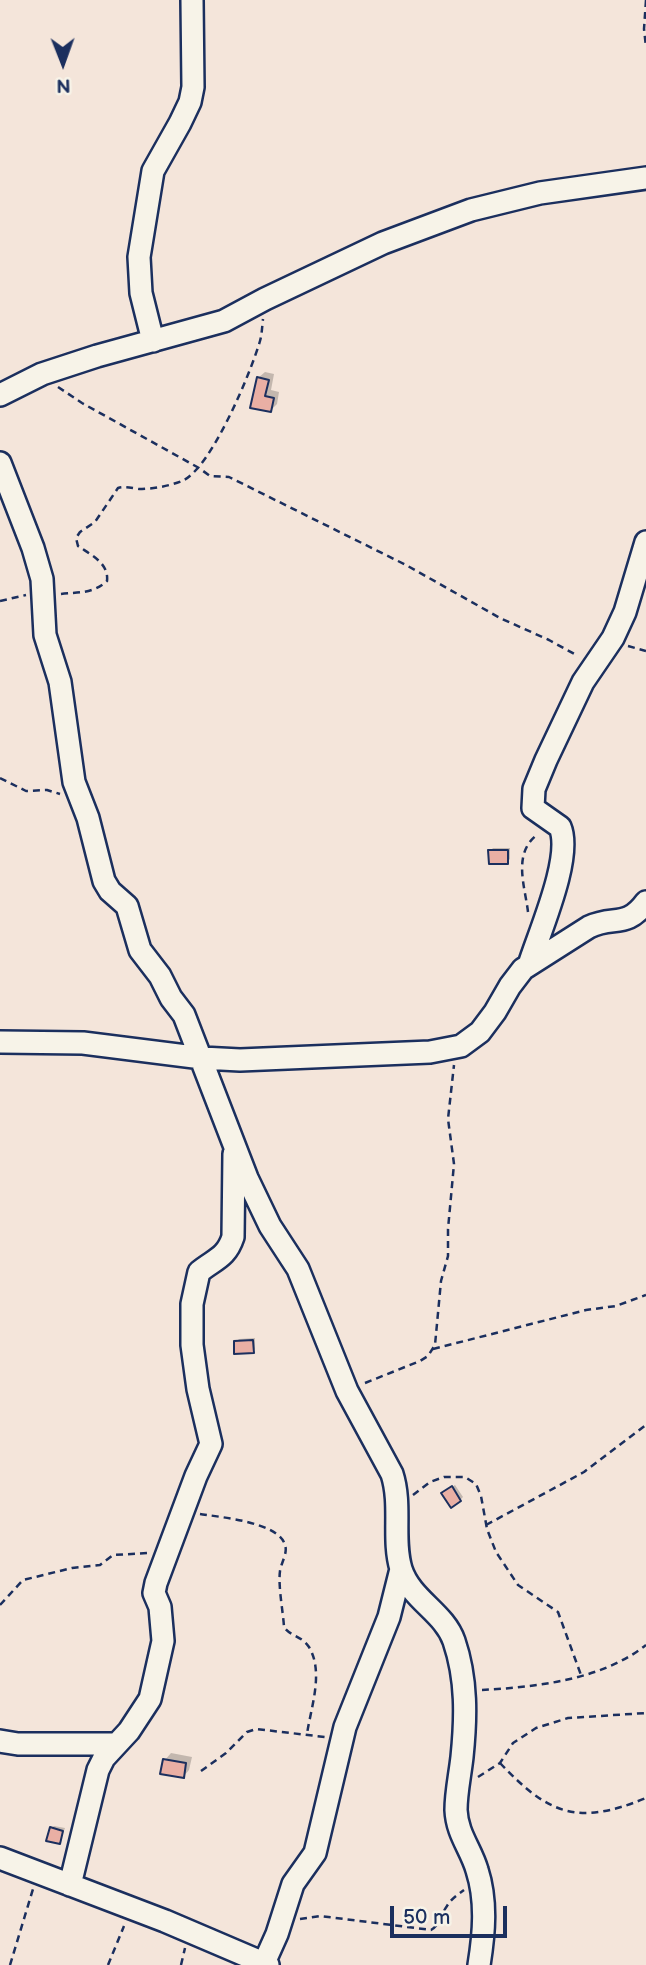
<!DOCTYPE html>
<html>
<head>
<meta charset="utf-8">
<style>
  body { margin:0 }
  #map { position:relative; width:646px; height:1965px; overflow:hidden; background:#f4e5da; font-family:"Balsamiq Sans",sans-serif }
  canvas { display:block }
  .north { position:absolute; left:28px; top:28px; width:70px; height:70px; -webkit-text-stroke:5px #f7f3e8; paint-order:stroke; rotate:179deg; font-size:19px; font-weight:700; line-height:28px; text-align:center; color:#1b2f5e }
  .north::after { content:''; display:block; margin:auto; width:24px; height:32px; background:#1b2f5e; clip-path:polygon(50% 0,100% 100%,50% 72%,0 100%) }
  .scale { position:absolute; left:390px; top:1906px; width:117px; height:32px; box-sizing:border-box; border:4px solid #1b2f5e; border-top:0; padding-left:9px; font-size:21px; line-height:24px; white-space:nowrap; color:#1b2f5e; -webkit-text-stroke:5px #f7f3e8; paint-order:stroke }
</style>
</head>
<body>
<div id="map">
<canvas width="646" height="1965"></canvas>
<div class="north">N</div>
<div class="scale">50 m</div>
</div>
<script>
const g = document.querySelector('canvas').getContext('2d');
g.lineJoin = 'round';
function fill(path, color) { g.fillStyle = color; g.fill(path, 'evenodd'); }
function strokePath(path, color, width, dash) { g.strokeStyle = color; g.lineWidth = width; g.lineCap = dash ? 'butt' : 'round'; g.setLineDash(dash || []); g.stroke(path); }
fill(new Path2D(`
  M 265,372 L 274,374 L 271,390 L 279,392 L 277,404 L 271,410 L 252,406 L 258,378 Z
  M 493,848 L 510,848 L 510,859 L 507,862 L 490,851 Z
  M 255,1338 L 255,1349 L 253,1351 L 236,1342 L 239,1339 Z
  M 455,1485 L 463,1497 L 460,1500 L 446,1491 Z
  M 171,1753 L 192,1757 L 189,1770 L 183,1777 L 165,1760 Z
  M 54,1826 L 65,1828 L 60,1842 L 51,1828 Z`), '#0003');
const building = new Path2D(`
  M 257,377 L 269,380 L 265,396 L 274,398 L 271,412 L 250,408 Z
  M 488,850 L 508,850 L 508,864 L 489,864 Z
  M 253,1340 L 254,1353 L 234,1354 L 234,1341 Z
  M 452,1486 L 461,1501 L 451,1508 L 441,1493 Z
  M 163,1759 L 186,1763 L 184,1778 L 160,1774 Z
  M 50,1827 L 63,1831 L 60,1844 L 46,1841 Z`);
fill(building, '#e9afa4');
strokePath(building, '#1b2f5e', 2);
const minor = new Path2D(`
  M 153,341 L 141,293 L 139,257 L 153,171 L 180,123 L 190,102 L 193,87 L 192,0
  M 0,395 L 42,374 L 97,356 L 224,321 L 265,299 L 383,243 L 471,210 L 540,193 L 646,178
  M 0,463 L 33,548 L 42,579 L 45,635 L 60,682 L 74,782 L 88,818 L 104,881 L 110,891 L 127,906 L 140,950 L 160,976 L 171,998 L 184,1015 L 247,1178 L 270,1226 L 298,1269 L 347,1391 L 392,1474 C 402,1505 392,1539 401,1569 C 411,1600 444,1612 454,1641 C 467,1679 466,1718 462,1757 C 460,1775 456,1793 456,1810 C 457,1834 471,1849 477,1870 C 487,1901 484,1934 479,1965
  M 529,965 C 539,933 573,857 560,827 L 533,808 L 534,789 L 546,760 L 583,682 L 613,638 L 625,612 L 646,542
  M 0,1042 L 83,1043 L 202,1058 L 240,1060 L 430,1052 L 461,1046 L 480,1032 L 495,1012 L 510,986 L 523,969 L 589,927 C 614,915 626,929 646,902
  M 0,1741 L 18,1744 L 115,1744
  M 0,1858 L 165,1921 L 268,1965
  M 70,1885 L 98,1770 L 104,1758 L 129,1731 L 150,1699 L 163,1641 L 160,1607 L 154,1593 L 156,1583 L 196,1476 L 211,1444 L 198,1389 L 192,1345 L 192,1304 L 199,1272 C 215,1259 226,1258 233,1237 L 234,1154
  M 264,1963 L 277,1934 L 293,1884 L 315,1853 L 345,1727 L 389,1617 L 401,1569`);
strokePath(minor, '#1b2f5e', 26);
strokePath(new Path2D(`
  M 646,0 L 644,29 L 646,47
  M 58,387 L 82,403 L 199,468 L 210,476 L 229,477 L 406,565 L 500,618 L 549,640 L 578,656
  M 61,594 C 78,592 93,594 107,581 C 109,563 91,555 78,546 L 76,538 L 80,532 L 95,522 L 118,488 C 125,486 131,488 139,489 C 153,489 169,486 182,481 C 211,469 251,372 260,341 C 262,334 262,327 263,319
  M 0,601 L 26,595
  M 628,646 L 646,651
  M 0,778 L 26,791 L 47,790 L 60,794
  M 528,912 C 525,886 512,853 538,834
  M 433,1349 L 586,1310 L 616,1306 L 646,1295
  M 365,1383 L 420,1361 L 428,1356 L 435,1345 L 441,1281 L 448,1256 L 448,1229 L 454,1164 L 448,1119 L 454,1065
  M 413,1495 L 430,1482 L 444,1477 L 465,1477 L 476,1484 L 481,1496 L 487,1529 L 496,1552 L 518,1585 L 558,1612 L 581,1675
  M 200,1514 C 219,1517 279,1522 285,1545 C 288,1553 281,1563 280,1571 C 278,1586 283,1611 284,1627 C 290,1636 302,1636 309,1647 C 324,1672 311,1707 307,1734
  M 486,1525 L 584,1472 L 646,1425
  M 0,1605 L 23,1580 L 72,1568 L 100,1565 L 113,1555 L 148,1553
  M 482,1690 C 536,1687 602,1680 646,1645
  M 500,1763 C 549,1815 578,1826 646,1798
  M 201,1771 L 226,1753 L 247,1732 L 256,1729 L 325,1737
  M 478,1777 L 500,1763 L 513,1743 L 536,1728 L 568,1718 L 646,1713
  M 300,1919 L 320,1916 L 431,1930 C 440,1925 441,1914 447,1906 C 451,1899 457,1895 464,1890
  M 10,1965 L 33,1889
  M 108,1965 L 124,1926
  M 181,1965 L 185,1948`), '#1b2f5e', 2.5, [7, 5]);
strokePath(minor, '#f7f3e8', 21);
</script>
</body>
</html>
